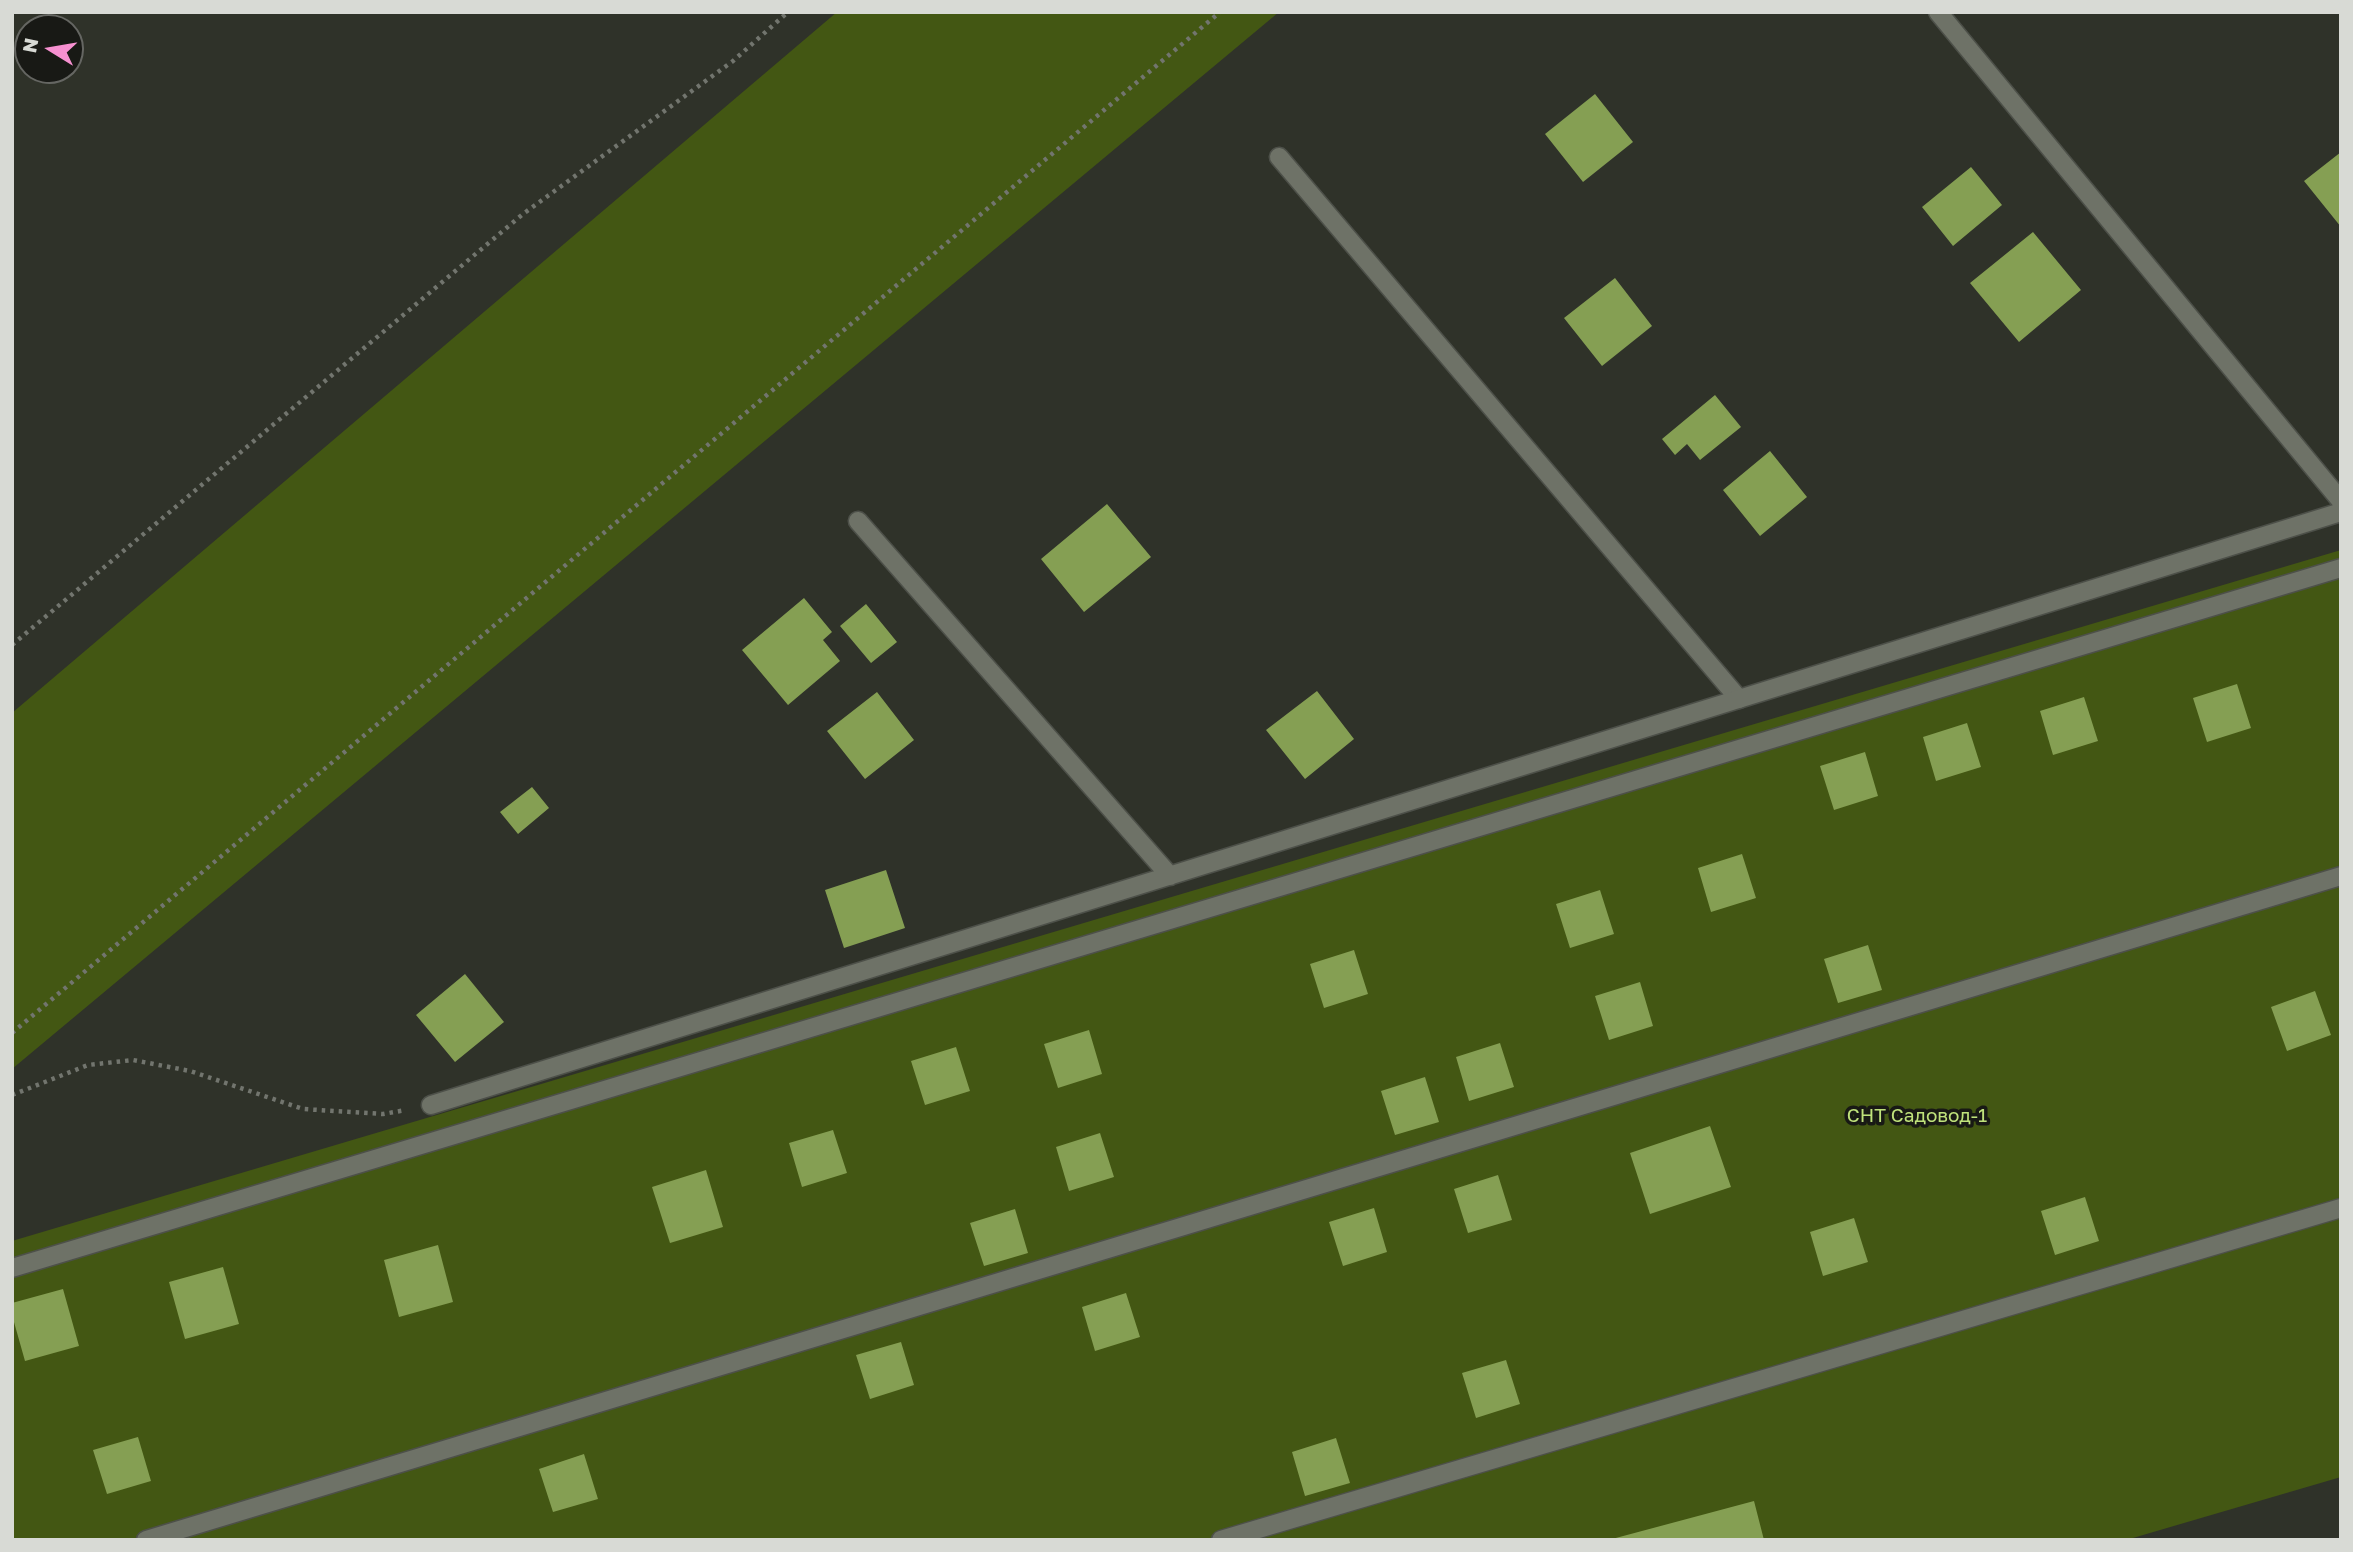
<!DOCTYPE html>
<html>
<head>
<meta charset="utf-8">
<style>
  body { margin:0 }
  #map { position:relative; width:2353px; height:1552px; overflow:hidden; background:#2f3229; font-family:"Golos Text",sans-serif }
  canvas { display:block }
  .frame { position:absolute; inset:0; border:14px solid #d8dad5; pointer-events:none }
  .north { position:absolute; left:14px; top:14px; width:70px; height:70px; box-sizing:border-box; background:#181915; border:2px solid #656662; border-radius:50%; rotate:281deg; font-size:19px; font-weight:700; line-height:28px; text-align:center; color:#d8dad5 }
  .north::after { content:''; display:block; margin:auto; width:24px; height:32px; background:#f690d0; clip-path:polygon(50% 0,100% 100%,50% 72%,0 100%) }
</style>
</head>
<body>
<div id="map">
<canvas width="2353" height="1552"></canvas>
<div class="frame"></div>
<div class="north">N</div>
</div>
<script>
const g = document.querySelector('canvas').getContext('2d');
g.lineJoin = 'round';
function fill(path, color) { g.fillStyle = color; g.fill(path, 'evenodd'); }
function strokePath(path, color, width, dash) { g.strokeStyle = color; g.lineWidth = width; g.lineCap = dash ? 'butt' : 'round'; g.setLineDash(dash || []); g.stroke(path); }
function write(font, color, halo, rows, align = 'center') {
  g.font = font + ' "Golos Text",sans-serif'; g.lineWidth = 7; g.setLineDash([]); g.textBaseline = 'middle'; g.strokeStyle = halo; g.fillStyle = color; for (const [text, x, y, turn = 0] of rows) {
    g.save(); g.translate(x, y); g.rotate((+turn || 0) * Math.PI / 180); g.textAlign = isNaN(turn) ? turn : align; if (halo) g.strokeText(text, 0, 0); g.fillText(text, 0, 0); g.restore();
  }
}
fill(new Path2D(`
  M 837,12 L 1279,12 L 12,1069 L 12,713 Z
  M 2341,550 L 2341,1477 L 2126,1540 L 12,1540 L 12,1241 Z`), '#435713');
fill(new Path2D(`
  M 1595,94 L 1633,142 L 1583,182 L 1545,134 Z
  M 2341,152 L 2341,227 L 2304,181 Z
  M 1971,167 L 2002,205 L 1953,246 L 1922,207 Z
  M 2033,232 L 2081,290 L 2019,342 L 1970,283 Z
  M 1615,278 L 1652,326 L 1602,366 L 1564,318 Z
  M 1715,395 L 1741,427 L 1700,460 L 1687,444 L 1675,455 L 1662,439 Z
  M 1770,451 L 1807,497 L 1760,536 L 1723,490 Z
  M 1107,504 L 1151,557 L 1084,612 L 1041,559 Z
  M 804,598 L 832,632 L 823,640 L 840,661 L 788,705 L 742,650 Z
  M 866,604 L 897,642 L 871,663 L 840,626 Z
  M 2237,684 L 2251,728 L 2207,742 L 2193,698 Z
  M 1317,691 L 1354,739 L 1305,779 L 1266,730 Z
  M 877,692 L 914,740 L 865,779 L 827,731 Z
  M 2084,697 L 2098,741 L 2053,755 L 2040,711 Z
  M 1967,723 L 1981,767 L 1936,781 L 1923,737 Z
  M 1865,752 L 1878,796 L 1834,810 L 1820,766 Z
  M 532,787 L 549,808 L 518,834 L 500,812 Z
  M 1742,854 L 1756,898 L 1711,912 L 1698,868 Z
  M 886,870 L 905,928 L 844,948 L 825,890 Z
  M 1600,890 L 1614,934 L 1570,948 L 1556,904 Z
  M 1868,945 L 1882,990 L 1838,1003 L 1824,959 Z
  M 1354,950 L 1368,994 L 1324,1008 L 1310,964 Z
  M 465,974 L 504,1022 L 455,1062 L 416,1015 Z
  M 1640,982 L 1653,1026 L 1609,1040 L 1595,996 Z
  M 2315,991 L 2331,1035 L 2287,1051 L 2271,1007 Z
  M 1089,1030 L 1102,1074 L 1058,1088 L 1044,1044 Z
  M 1500,1043 L 1514,1087 L 1469,1101 L 1456,1057 Z
  M 956,1047 L 970,1091 L 925,1105 L 911,1061 Z
  M 1425,1077 L 1439,1122 L 1395,1135 L 1381,1091 Z
  M 1710,1126 L 1731,1187 L 1650,1214 L 1630,1153 Z
  M 833,1130 L 847,1173 L 802,1187 L 789,1143 Z
  M 1100,1133 L 1114,1177 L 1069,1191 L 1056,1147 Z
  M 706,1170 L 723,1227 L 670,1243 L 652,1187 Z
  M 1498,1175 L 1512,1220 L 1468,1233 L 1454,1189 Z
  M 2085,1197 L 2099,1241 L 2055,1255 L 2041,1211 Z
  M 1374,1208 L 1387,1252 L 1343,1266 L 1329,1222 Z
  M 1015,1209 L 1028,1253 L 984,1266 L 970,1223 Z
  M 1854,1218 L 1868,1262 L 1823,1276 L 1810,1232 Z
  M 438,1245 L 453,1302 L 399,1317 L 384,1260 Z
  M 223,1267 L 239,1324 L 185,1339 L 169,1282 Z
  M 63,1289 L 79,1346 L 25,1361 L 12,1315 L 12,1303 Z
  M 1126,1293 L 1140,1337 L 1095,1351 L 1082,1307 Z
  M 901,1342 L 914,1385 L 870,1399 L 856,1355 Z
  M 1506,1360 L 1520,1404 L 1476,1418 L 1462,1373 Z
  M 138,1437 L 151,1481 L 107,1494 L 93,1450 Z
  M 1336,1438 L 1350,1483 L 1305,1496 L 1292,1452 Z
  M 584,1454 L 598,1499 L 553,1512 L 539,1469 Z
  M 1754,1501 L 1764,1540 L 1612,1540 L 1612,1539 Z`), '#859f53');
const lane = new Path2D(`
  M 1279,157 L 1739,699
  M 12,1268 L 2341,568
  M 146,1540 L 2341,876
  M 1221,1540 L 2341,1208`);
const street = new Path2D(`
  M 1938,12 L 2341,501
  M 858,521 L 1170,876
  M 431,1105 L 2341,512`);
strokePath(lane, '#4d5049', 21);
strokePath(street, '#4d5049', 21);
strokePath(new Path2D(`
  M 12,645 L 523,214 L 733,61 L 788,12
  M 12,1033 L 1220,12
  M 12,1095 L 88,1065 L 133,1060 L 190,1071 L 303,1109 L 383,1114 L 406,1110`), '#72756e', 4.5, [3.5, 5]);
strokePath(lane, '#6e7267', 18);
strokePath(street, '#6e7267', 18);
write('19px', '#bfe27b', '#181915', [
  ["СНТ Садовод-1",1917,1116]
]);
</script>
</body>
</html>
